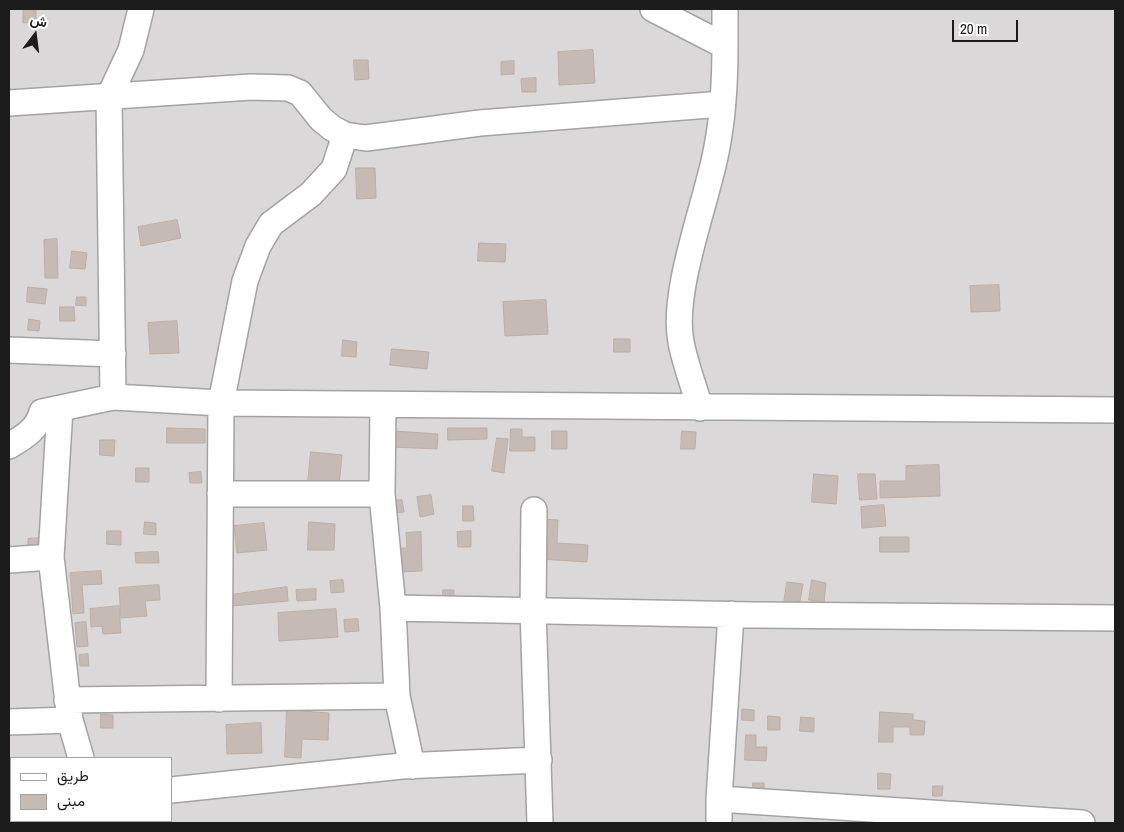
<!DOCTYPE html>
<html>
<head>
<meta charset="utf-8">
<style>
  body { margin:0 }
  #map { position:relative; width:1124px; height:832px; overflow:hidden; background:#ede8e1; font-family:"Archivo Narrow",Vazirmatn,sans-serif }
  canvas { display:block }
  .frame { position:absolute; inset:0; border:10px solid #1c1c1c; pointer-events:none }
  .legend { position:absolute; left:10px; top:757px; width:162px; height:65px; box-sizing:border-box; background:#fff; border:1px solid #a4a4a4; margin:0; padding:6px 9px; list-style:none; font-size:15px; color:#1c1c1c }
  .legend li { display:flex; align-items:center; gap:10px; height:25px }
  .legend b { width:25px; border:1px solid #a4a4a4 }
  .north { position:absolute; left:10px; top:10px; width:50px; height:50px; -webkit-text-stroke:4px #fff; paint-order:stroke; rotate:15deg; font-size:14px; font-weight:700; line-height:20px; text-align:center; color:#1c1c1c }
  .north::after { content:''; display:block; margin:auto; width:18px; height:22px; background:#1c1c1c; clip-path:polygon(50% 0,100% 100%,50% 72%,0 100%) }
  .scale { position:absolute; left:952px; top:20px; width:66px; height:22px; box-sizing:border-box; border:2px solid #1c1c1c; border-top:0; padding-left:6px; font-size:15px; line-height:18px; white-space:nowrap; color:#1c1c1c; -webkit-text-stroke:4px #fff; paint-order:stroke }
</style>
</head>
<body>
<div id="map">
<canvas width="1124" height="832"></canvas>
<div class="frame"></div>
<ul class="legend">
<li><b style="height:6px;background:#fff"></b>طريق</li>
<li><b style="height:14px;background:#c5bab4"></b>مبنى</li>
</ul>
<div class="north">ش</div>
<div class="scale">20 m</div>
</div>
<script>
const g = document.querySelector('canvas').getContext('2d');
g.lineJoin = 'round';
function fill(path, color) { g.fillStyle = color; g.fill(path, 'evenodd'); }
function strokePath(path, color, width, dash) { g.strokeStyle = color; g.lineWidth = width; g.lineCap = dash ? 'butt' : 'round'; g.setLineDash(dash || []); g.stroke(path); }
fill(new Path2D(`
  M 9,9 L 1115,9 L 1115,823 L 9,823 ZM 11,758 L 171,758 L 171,821 L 11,821 Z`), '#dad8d8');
const building = new Path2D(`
  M 36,9 L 36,22 L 23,23 L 23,10 Z
  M 593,50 L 595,83 L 559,85 L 558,52 Z
  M 354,60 L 368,60 L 369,79 L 355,80 Z
  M 514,61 L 514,74 L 501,75 L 501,62 Z
  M 536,78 L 536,92 L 522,92 L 521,79 Z
  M 356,168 L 375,168 L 376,198 L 357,199 Z
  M 177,220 L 181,238 L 141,246 L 138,227 Z
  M 57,239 L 58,278 L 45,278 L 44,240 Z
  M 479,243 L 506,244 L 505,262 L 478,261 Z
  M 72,251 L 87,253 L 85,269 L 70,268 Z
  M 999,285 L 1000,311 L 971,312 L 970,286 Z
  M 28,287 L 47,289 L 45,304 L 27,302 Z
  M 77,297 L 86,297 L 86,306 L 76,305 Z
  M 546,300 L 548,334 L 505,336 L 503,302 Z
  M 60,307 L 74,307 L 75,321 L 60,321 Z
  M 29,319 L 40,321 L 39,331 L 28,330 Z
  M 177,321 L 179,353 L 150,354 L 148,323 Z
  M 614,339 L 630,339 L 630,352 L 614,352 Z
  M 343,340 L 357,342 L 356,357 L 342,356 Z
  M 392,349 L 429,352 L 427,369 L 390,365 Z
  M 167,428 L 205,429 L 205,443 L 167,443 Z
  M 448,428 L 487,428 L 487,439 L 448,440 Z
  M 511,429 L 522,429 L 522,437 L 535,437 L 535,451 L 510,451 Z
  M 394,431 L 438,434 L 437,449 L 393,447 Z
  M 552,431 L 567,431 L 567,449 L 552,449 Z
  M 682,431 L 696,432 L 695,449 L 681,449 Z
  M 497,438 L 508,439 L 504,473 L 492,471 Z
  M 100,440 L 115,440 L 114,456 L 100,455 Z
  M 311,452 L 342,455 L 339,485 L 308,483 Z
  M 939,465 L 940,496 L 880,498 L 880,481 L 906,481 L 906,466 Z
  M 136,468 L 149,468 L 149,482 L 136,482 Z
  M 201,472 L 202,483 L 190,483 L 189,473 Z
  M 814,474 L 838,476 L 836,504 L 812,502 Z
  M 858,474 L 875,474 L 877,499 L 860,500 Z
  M 431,495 L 434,514 L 420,517 L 417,497 Z
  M 402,500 L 404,512 L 392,513 L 391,501 Z
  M 884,505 L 886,526 L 862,528 L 861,507 Z
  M 463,506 L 473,506 L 474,521 L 463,521 Z
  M 543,519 L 558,520 L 557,543 L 588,545 L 587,562 L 541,559 Z
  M 145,522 L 156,523 L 156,535 L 144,534 Z
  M 309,522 L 335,524 L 334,550 L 308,550 Z
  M 264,523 L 267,550 L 237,553 L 234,526 Z
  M 107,531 L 121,531 L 121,545 L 107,544 Z
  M 471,531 L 471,547 L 458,547 L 457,532 Z
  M 421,532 L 422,571 L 397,572 L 396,549 L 407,548 L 406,533 Z
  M 880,537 L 909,537 L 909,552 L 880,552 Z
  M 40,538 L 41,548 L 28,548 L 28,539 Z
  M 158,552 L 159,563 L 136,563 L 135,553 Z
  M 101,571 L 102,584 L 82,585 L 84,613 L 73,614 L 70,573 Z
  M 343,580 L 344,592 L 331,593 L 330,581 Z
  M 812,580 L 826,583 L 824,602 L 809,600 Z
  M 787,582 L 803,584 L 799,607 L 784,604 Z
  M 159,585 L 160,600 L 145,601 L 147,616 L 121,618 L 119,588 Z
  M 287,587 L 288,601 L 232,606 L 231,595 Z
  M 316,589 L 316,600 L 297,601 L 296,590 Z
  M 443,590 L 454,590 L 454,596 L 443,596 Z
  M 119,606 L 121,633 L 103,634 L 102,626 L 91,627 L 90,609 Z
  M 336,609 L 338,637 L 279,641 L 278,613 Z
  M 358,619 L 359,631 L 345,632 L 344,620 Z
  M 86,622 L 88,646 L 77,647 L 75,623 Z
  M 88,654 L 89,666 L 80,666 L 79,655 Z
  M 742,709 L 754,710 L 754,721 L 742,720 Z
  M 287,710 L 329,713 L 328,740 L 302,739 L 301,758 L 285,757 Z
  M 880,712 L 913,714 L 913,720 L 925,721 L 924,735 L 910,735 L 910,727 L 893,727 L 893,742 L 879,742 Z
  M 101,714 L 113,715 L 113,728 L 101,728 Z
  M 768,716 L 780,717 L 780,730 L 768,730 Z
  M 801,717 L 814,718 L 814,732 L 800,731 Z
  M 261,723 L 262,753 L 227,754 L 226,725 Z
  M 746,735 L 756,735 L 756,747 L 767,747 L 766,761 L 745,760 Z
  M 878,773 L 891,774 L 890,789 L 878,789 Z
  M 753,783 L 764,783 L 764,790 L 753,790 Z
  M 933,786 L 943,786 L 942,796 L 933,796 Z`);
fill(building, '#c5bab4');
strokePath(building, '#bfaea3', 1);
const street = new Path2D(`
  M 653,9 L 725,46 C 725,81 723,118 716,152 C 706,204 671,292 681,342 C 685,364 694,386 700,408
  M 725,9 L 725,46
  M 9,103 L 251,87 L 288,88 L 300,93 L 321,119 L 332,128 L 345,135 L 366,138 L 480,123 L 722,104
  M 9,350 L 113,354
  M 113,397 L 109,97 L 131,50 L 141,9
  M 383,405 L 382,494 L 393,608 L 397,696 L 412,766
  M 60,408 L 51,557 L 70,720 L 81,758
  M 9,446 C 24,437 37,430 42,412 L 113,397 L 221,403 L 1115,410
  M 220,494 L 382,494
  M 534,510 L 533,610 L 540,823
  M 9,560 L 51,557
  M 393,608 L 755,615 L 1115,618
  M 219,699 L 221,403 L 245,281 L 258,246 L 271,224 L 311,194 L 334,169 L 345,135
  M 67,700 L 397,696
  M 9,722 L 70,720
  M 171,790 L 402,766 L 539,760
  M 719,799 L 1082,823
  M 9,807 L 11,806
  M 95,821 L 96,823
  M 719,823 L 719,799 L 731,614`);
strokePath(street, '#a3a3a3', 28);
strokePath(street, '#fff', 25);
</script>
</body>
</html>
